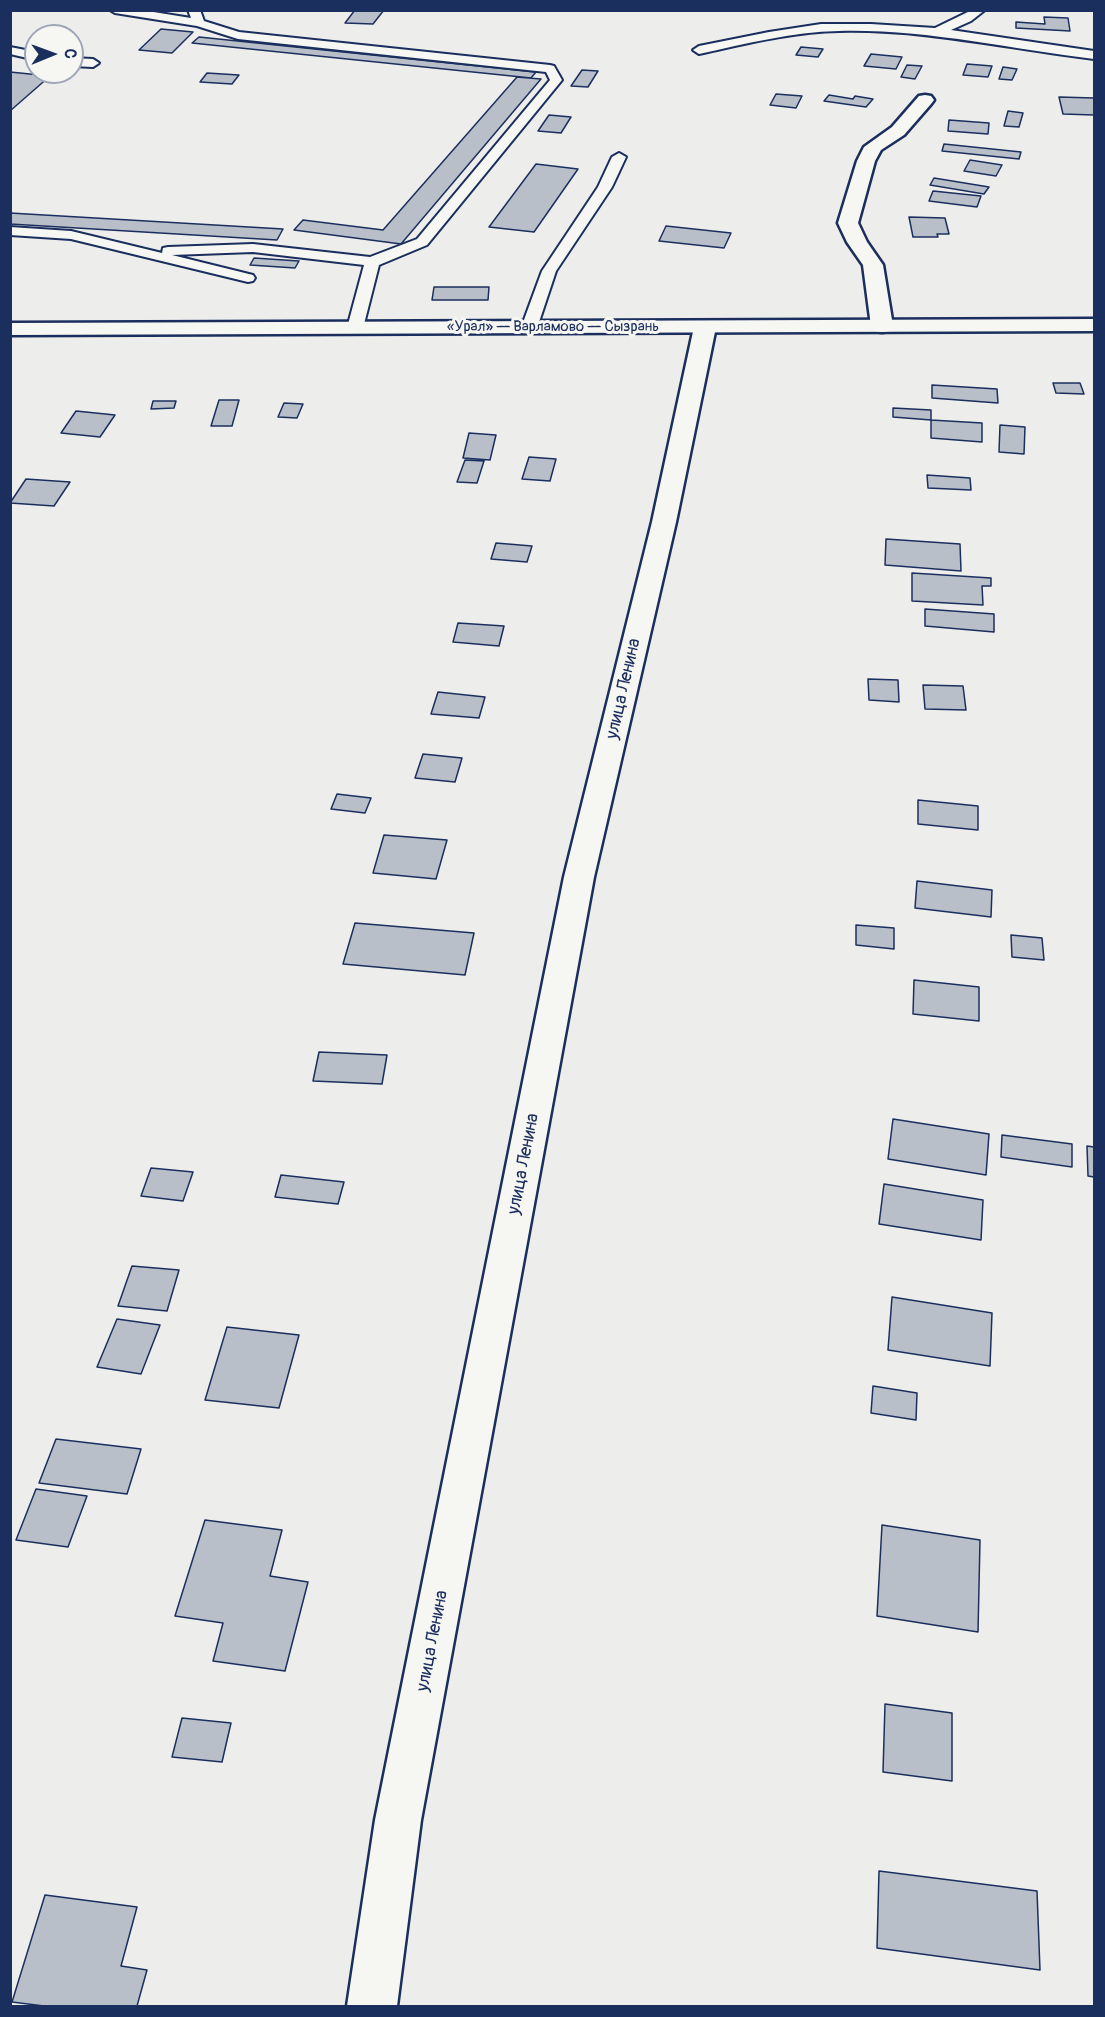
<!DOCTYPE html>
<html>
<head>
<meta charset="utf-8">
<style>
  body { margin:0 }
  #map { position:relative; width:1105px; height:2017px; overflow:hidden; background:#edeeec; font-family:Pangolin,sans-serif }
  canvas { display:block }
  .frame { position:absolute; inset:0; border:12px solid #1b2f5e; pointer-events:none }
  .north { position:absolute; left:24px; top:24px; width:60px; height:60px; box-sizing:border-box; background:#f6f6f2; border:2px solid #9ea6b7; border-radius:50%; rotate:89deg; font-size:16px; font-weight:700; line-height:24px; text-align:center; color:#1b2f5e }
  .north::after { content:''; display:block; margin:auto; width:21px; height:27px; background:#1b2f5e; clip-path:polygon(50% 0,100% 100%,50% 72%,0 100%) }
</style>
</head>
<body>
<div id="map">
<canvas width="1105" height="2017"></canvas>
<div class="frame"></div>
<div class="north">С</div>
</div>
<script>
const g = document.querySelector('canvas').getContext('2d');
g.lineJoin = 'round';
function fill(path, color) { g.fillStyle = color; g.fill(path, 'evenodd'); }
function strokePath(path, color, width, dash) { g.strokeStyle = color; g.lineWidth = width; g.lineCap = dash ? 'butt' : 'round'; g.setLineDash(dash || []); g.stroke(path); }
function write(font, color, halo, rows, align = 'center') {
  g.font = font + ' Pangolin,sans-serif'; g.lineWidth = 6; g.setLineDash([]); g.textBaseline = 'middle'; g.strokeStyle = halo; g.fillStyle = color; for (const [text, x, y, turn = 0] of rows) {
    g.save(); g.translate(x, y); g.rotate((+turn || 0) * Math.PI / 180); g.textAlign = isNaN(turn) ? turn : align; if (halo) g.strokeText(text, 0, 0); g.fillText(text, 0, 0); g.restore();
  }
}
const building = new Path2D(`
  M 355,10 L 384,10 L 373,24 L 345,23 Z
  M 1044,17 L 1068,18 L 1070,31 L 1016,28 L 1016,22 L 1045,24 Z
  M 161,29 L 193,32 L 172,53 L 139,50 Z
  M 199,37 L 536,72 L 531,78 L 192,43 Z
  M 801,47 L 823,49 L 818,57 L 796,55 Z
  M 871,54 L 902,57 L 896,69 L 864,66 Z
  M 967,64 L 992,66 L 988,77 L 963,75 Z
  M 907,65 L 922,66 L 915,79 L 901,77 Z
  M 1003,67 L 1017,69 L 1012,80 L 999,79 Z
  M 582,70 L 598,71 L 588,87 L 571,86 Z
  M 10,72 L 50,76 L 10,111 Z
  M 207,73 L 239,75 L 232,84 L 200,82 Z
  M 517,77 L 541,79 L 401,244 L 294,230 L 303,220 L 383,230 Z
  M 776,94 L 802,96 L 796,108 L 770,105 Z
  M 829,95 L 853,99 L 855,96 L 873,99 L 866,107 L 824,101 Z
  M 1059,97 L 1094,98 L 1094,115 L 1063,114 Z
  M 1008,111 L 1023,113 L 1019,127 L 1004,126 Z
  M 549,115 L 571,117 L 561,133 L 538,131 Z
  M 949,120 L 989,123 L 988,134 L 948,131 Z
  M 944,144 L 1021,152 L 1019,159 L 942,151 Z
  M 970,160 L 1002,165 L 996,176 L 964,171 Z
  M 536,164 L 578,169 L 534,232 L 489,227 Z
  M 934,178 L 989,187 L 984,194 L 930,185 Z
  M 933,191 L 981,196 L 977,207 L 929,201 Z
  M 10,213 L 283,229 L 277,240 L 10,224 Z
  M 909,217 L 945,218 L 949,234 L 937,234 L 938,237 L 913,237 Z
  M 666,226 L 731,233 L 724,248 L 659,241 Z
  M 254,258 L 299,261 L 295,268 L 250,265 Z
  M 434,287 L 489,287 L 488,300 L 432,300 Z
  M 1053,383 L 1080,383 L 1084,394 L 1056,393 Z
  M 932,385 L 997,389 L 998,403 L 932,398 Z
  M 219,400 L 239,400 L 232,426 L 211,426 Z
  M 153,401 L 176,401 L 174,408 L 151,409 Z
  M 284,403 L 303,404 L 297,418 L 278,417 Z
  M 893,408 L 931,410 L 931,420 L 893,417 Z
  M 76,411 L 115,415 L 100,437 L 61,433 Z
  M 931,420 L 982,423 L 982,442 L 931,438 Z
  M 1000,425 L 1025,427 L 1024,454 L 999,452 Z
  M 469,433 L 496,435 L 490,460 L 463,458 Z
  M 529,457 L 556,459 L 550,481 L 522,479 Z
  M 465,460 L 484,461 L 477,483 L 457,482 Z
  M 927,475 L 970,478 L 971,490 L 928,488 Z
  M 26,479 L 70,482 L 54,506 L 10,503 Z
  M 886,539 L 960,544 L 961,571 L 885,565 Z
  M 496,543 L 532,546 L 527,562 L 491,559 Z
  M 912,573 L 991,578 L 991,586 L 982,586 L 983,605 L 912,601 Z
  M 925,609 L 994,614 L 994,632 L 925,626 Z
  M 458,623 L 504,626 L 499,646 L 453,642 Z
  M 868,679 L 898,680 L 899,702 L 869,700 Z
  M 923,685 L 963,686 L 966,710 L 925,709 Z
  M 438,692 L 485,697 L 479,718 L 431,714 Z
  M 423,754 L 462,758 L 455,782 L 415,778 Z
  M 337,794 L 371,798 L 365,813 L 331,809 Z
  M 918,800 L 978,806 L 978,830 L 918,824 Z
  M 384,835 L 447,840 L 436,879 L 373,873 Z
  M 917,881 L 992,890 L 991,917 L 915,908 Z
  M 355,923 L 474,933 L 465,975 L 343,964 Z
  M 856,925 L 894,928 L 894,949 L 856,945 Z
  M 1011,935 L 1042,938 L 1044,960 L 1012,957 Z
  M 914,980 L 979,987 L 979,1021 L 913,1014 Z
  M 319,1052 L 387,1055 L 382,1084 L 313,1081 Z
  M 893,1119 L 989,1134 L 986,1175 L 888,1159 Z
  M 1002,1135 L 1072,1144 L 1072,1167 L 1001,1157 Z
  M 1087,1146 L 1094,1147 L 1094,1177 L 1088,1176 Z
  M 151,1168 L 193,1172 L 183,1201 L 141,1196 Z
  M 281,1175 L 344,1182 L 338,1204 L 275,1197 Z
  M 884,1184 L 983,1200 L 981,1240 L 879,1224 Z
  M 132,1266 L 179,1270 L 167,1311 L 118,1306 Z
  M 892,1297 L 992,1313 L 990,1366 L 888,1350 Z
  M 117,1319 L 160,1325 L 141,1374 L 97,1367 Z
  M 227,1327 L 299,1335 L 279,1408 L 205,1400 Z
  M 873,1386 L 917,1393 L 916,1420 L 871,1413 Z
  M 56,1439 L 141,1449 L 127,1494 L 39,1483 Z
  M 36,1489 L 87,1496 L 68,1547 L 16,1540 Z
  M 205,1520 L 282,1530 L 270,1576 L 308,1582 L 285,1671 L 213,1661 L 223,1623 L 175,1616 Z
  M 882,1525 L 980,1540 L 978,1632 L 877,1616 Z
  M 885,1704 L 952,1713 L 952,1781 L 883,1772 Z
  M 182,1718 L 231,1723 L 222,1762 L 172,1757 Z
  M 879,1871 L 1037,1891 L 1040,1970 L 877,1948 Z
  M 45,1895 L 137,1907 L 121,1966 L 147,1970 L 137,2006 L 44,2006 L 12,2002 Z`);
fill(building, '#b9bfc8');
strokePath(building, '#1b2f5e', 1.5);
const service = new Path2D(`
  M 110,10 L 141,10 L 191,18 L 188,10 L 200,10 L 204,21 L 239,32 L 550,65 L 554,66 L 562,80 L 427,245 L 379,265 L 363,328 L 355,333 L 347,328 L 364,265 L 253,252 L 172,255 L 253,275 L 255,278 L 253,281 L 248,282 L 71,239 L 10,235 L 10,227 L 71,231 L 162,253 L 163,248 L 168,247 L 253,244 L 370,257 L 417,239 L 550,80 L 546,72 L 238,39 L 197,26 L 115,13 Z
  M 972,10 L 985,10 L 971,21 L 951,30 L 1094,51 L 1094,59 C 1009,49 926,29 839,31 C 792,32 745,44 699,54 L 693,50 L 699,46 L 769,32 L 821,24 L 871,24 L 935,28 Z
  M 10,47 L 36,52 L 36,60 L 10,54 Z
  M 72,58 L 93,59 L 99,63 L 93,67 L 72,66 Z
  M 619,153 L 626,157 L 612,187 L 556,271 L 537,328 L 534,331 L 524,331 L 521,328 L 542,271 L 598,187 L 612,157 Z`);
const minor = new Path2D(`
  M 925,95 L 931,96 L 934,100 L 931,104 L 904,135 L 881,150 L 875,161 L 858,223 L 867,242 L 883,265 L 893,326 L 890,331 L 882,332 L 874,331 L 871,326 L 863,265 L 847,242 L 838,223 L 857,161 L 864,147 L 892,127 L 919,96 Z
  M 705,321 L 713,322 L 716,327 L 676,522 L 594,877 L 421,1820 L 397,2006 L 347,2006 L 375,1820 L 564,877 L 652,522 L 694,327 L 697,322 Z`);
const secondary = new Path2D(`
  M 1094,319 L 1094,331 L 10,335 L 10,323 Z`);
strokePath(service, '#1b2f5e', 4);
strokePath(minor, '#1b2f5e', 5);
strokePath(secondary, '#1b2f5e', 5);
fill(service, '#f6f6f2');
fill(minor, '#f6f6f2');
fill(secondary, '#f6f6f2');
write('15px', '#1b2f5e', '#f6f6f2', [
  ["«Урал» — Варламово — Сызрань",553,327]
]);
write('18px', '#1b2f5e', '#f6f6f2', [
  ["улица Ленина",624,689,-77],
  ["улица Ленина",524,1164,-79],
  ["улица Ленина",433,1641,-79]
]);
</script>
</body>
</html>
